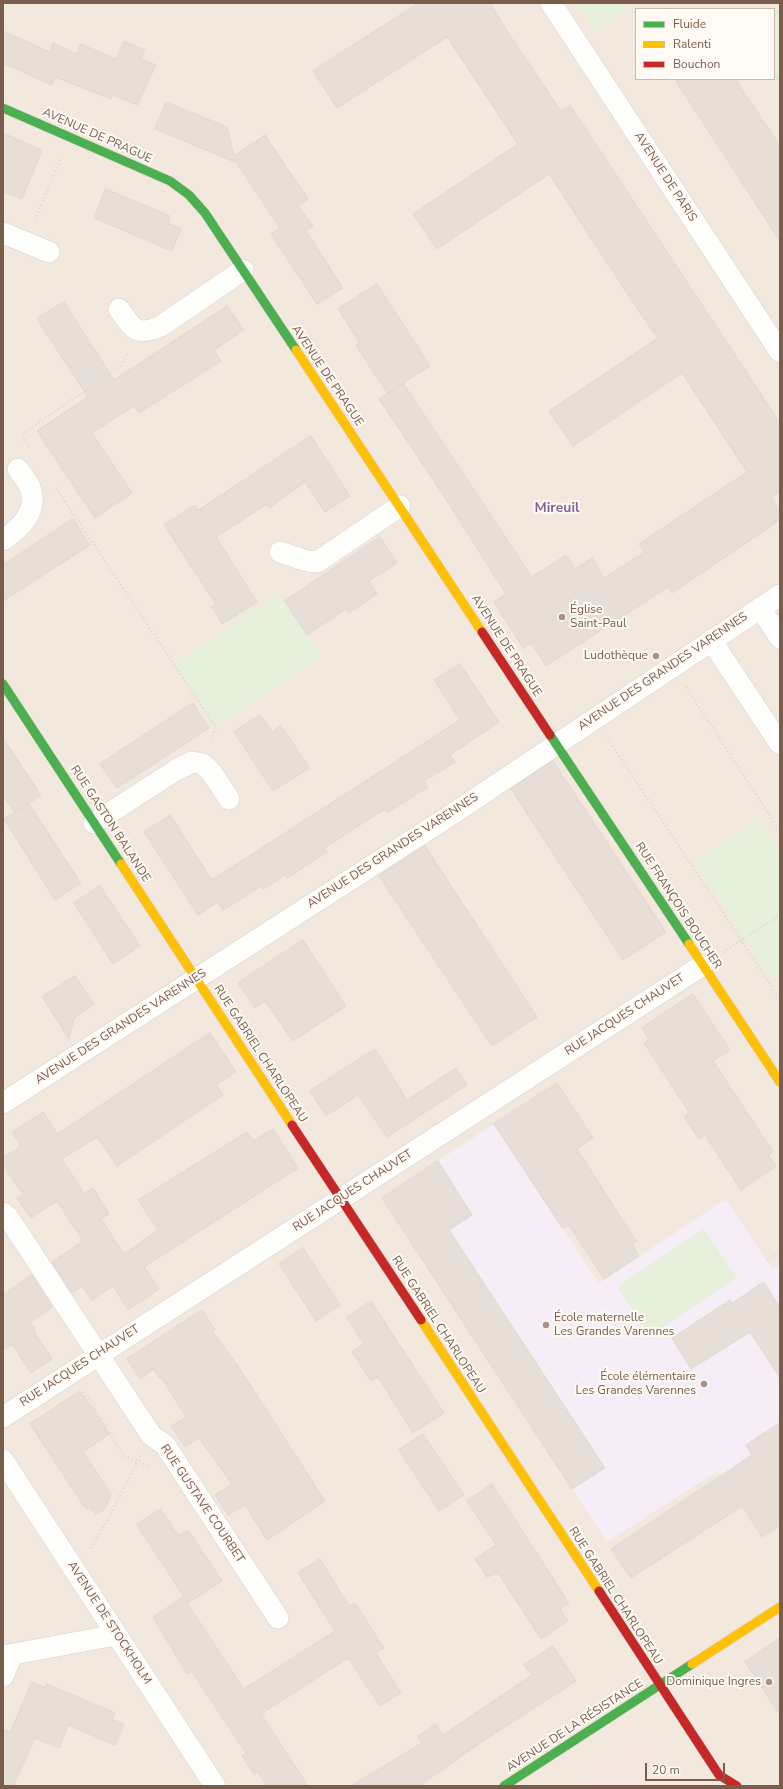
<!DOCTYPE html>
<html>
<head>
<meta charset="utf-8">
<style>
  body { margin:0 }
  #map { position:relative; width:783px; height:1789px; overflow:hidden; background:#f9f5f0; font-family:"Nunito Sans",sans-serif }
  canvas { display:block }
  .frame { position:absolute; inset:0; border:4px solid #7a5c4d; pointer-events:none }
  .legend { position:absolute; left:635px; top:8px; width:140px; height:72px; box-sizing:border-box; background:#fffaf3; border:1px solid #cabbb1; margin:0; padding:5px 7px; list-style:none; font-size:12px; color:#7a5c4d }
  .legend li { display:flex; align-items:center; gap:8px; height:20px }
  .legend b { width:20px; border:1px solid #cabbb1 }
  .scale { position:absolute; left:645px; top:1763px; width:80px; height:18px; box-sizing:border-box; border:2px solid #7a5c4d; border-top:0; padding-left:5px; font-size:12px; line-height:14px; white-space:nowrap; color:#7a5c4d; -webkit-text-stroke:3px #fffaf3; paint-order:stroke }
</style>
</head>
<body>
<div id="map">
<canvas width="783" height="1789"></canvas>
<div class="frame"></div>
<ul class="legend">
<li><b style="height:5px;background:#4caf50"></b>Fluide</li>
<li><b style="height:5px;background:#ffc107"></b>Ralenti</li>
<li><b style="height:5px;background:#c62828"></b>Bouchon</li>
</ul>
<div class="scale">20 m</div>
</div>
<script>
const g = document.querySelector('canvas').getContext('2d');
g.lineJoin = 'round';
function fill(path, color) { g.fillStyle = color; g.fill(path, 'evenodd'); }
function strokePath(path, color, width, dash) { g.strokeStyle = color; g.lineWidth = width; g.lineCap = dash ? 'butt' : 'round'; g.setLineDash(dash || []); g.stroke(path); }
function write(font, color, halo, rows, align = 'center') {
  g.font = font + ' "Nunito Sans",sans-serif'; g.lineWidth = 4; g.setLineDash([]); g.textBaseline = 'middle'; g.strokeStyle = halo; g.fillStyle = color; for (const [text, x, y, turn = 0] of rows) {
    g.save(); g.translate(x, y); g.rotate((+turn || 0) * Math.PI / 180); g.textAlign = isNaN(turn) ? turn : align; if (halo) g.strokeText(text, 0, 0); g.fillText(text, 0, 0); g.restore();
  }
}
fill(new Path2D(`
  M 3,3 L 780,3 L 780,1786 L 3,1786 ZM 636,9 L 774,9 L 774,79 L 636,79 Z`), '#f2e8de');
fill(new Path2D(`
  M 649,1734 L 683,1786 L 568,1786 L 617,1754 Z`), '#f6e8e1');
fill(new Path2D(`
  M 494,1124 L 599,1283 L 726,1199 L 772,1269 L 780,1264 L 780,1525 L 762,1537 L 718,1471 L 607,1542 L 382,1198 Z`), '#f6eef6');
fill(new Path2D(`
  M 574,3 L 625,3 L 629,8 L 594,31 Z
  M 780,10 L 780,82 L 774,72 L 774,14 Z
  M 279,593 L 322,656 L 216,727 L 173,664 Z
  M 759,820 L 780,852 L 780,974 L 771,980 L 694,862 Z
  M 704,1229 L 737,1278 L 650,1336 L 617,1287 Z`), '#e7f0db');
const building = new Path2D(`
  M 419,3 L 490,3 L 513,40 L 561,111 L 570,105 L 780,423 L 780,492 L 771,497 L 780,511 L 780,520 L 672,593 L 668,587 L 546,666 L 531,643 L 523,648 L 494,602 L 506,594 L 440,490 L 379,399 L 403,383 L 532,577 L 566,555 L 575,569 L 592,558 L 604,578 L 645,552 L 639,544 L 747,472 L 682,373 L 573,446 L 549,411 L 658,338 L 640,313 L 549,174 L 437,249 L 413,214 L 518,144 L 447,37 L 337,108 L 313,71 Z
  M 3,31 L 50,52 L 53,43 L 76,54 L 81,44 L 116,59 L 124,41 L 145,50 L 141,59 L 156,65 L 137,105 L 113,95 L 111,99 L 55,77 L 52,85 L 3,63 Z
  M 675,79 L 735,79 L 780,146 L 780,241 Z
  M 166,102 L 227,127 L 234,156 L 265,135 L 308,199 L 298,206 L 313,226 L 306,231 L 343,288 L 317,304 L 271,234 L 280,228 L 234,159 L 235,162 L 155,129 Z
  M 3,133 L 42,150 L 22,199 L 3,191 Z
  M 106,189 L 170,216 L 168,223 L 181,229 L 172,251 L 94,218 Z
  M 377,284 L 430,366 L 387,393 L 356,345 L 359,342 L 338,309 Z
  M 64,302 L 114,380 L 227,306 L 244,330 L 214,350 L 221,361 L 139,413 L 134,406 L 92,433 L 132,493 L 95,518 L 37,431 L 88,397 L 37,319 Z
  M 311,436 L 350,496 L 325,512 L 305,482 L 269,508 L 267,504 L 216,537 L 257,602 L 222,624 L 212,607 L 216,604 L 164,525 L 195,505 L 198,510 Z
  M 73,519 L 90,545 L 3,601 L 3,565 Z
  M 380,537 L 397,563 L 369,581 L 377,594 L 349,613 L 346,609 L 307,635 L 285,601 Z
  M 460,664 L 499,722 L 450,755 L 455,762 L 424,781 L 428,787 L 387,813 L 385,809 L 324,848 L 327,852 L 287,878 L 285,875 L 263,889 L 261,886 L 223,910 L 218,902 L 198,915 L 144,832 L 170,815 L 212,880 L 460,720 L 434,680 Z
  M 193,703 L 209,728 L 117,788 L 100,764 Z
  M 260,715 L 272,732 L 281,725 L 309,768 L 273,791 L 234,732 Z
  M 3,738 L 41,795 L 15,813 L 3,795 Z
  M 553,761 L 666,932 L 623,960 L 511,789 Z
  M 29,804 L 81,883 L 55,900 L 4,819 Z
  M 425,846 L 537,1017 L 492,1046 L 379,876 Z
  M 100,886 L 140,946 L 113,964 L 74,903 Z
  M 303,940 L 346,1006 L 293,1041 L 265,1001 L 255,1008 L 238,983 Z
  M 75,976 L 94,1004 L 74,1018 L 69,1039 L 42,997 Z
  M 693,994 L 730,1050 L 713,1061 L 773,1152 L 768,1155 L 776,1166 L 741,1190 L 705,1135 L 699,1139 L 684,1117 L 689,1112 L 644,1043 L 649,1040 L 642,1028 Z
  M 210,1033 L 236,1072 L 216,1085 L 223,1095 L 117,1166 L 97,1137 L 62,1159 L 84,1193 L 93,1188 L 109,1214 L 101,1219 L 124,1254 L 158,1230 L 138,1200 L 247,1132 L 253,1141 L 273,1129 L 298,1168 L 144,1267 L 159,1289 L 128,1310 L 113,1286 L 92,1300 L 82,1286 L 72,1293 L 52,1262 L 83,1241 L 57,1201 L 31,1218 L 17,1198 L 23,1194 L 3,1165 L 3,1158 L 21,1146 L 12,1132 L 43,1112 L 57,1134 Z
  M 375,1049 L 407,1100 L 456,1068 L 467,1085 L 387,1137 L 358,1095 L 326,1116 L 310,1091 Z
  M 557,1083 L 593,1138 L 577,1149 L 636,1241 L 632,1244 L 639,1256 L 604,1279 L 569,1225 L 563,1229 L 494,1124 Z
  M 438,1161 L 472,1215 L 449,1230 L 605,1468 L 572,1489 L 382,1198 Z
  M 303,1248 L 340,1305 L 316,1321 L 279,1264 Z
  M 32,1275 L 52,1307 L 30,1322 L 35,1329 L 33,1330 L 52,1359 L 31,1373 L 12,1344 L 3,1350 L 3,1295 Z
  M 764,1282 L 780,1308 L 780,1378 L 750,1332 L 691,1369 L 672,1338 L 730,1300 L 732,1303 Z
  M 371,1301 L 444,1413 L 413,1433 L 378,1377 L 371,1381 L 352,1352 L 364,1344 L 347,1318 Z
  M 202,1310 L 215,1330 L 212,1331 L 238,1366 L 325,1501 L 267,1540 L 245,1505 L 228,1515 L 215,1495 L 232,1484 L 199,1438 L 185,1447 L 171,1426 L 186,1417 L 161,1377 L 159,1378 L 154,1369 L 140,1379 L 127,1359 Z
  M 80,1391 L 109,1434 L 83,1452 L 111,1494 L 106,1508 L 95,1515 L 90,1507 L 86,1509 L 30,1424 Z
  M 780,1423 L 780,1525 L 762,1537 L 742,1506 L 631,1578 L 611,1549 L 752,1455 L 746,1445 Z
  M 423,1434 L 464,1495 L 439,1511 L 399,1450 Z
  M 492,1484 L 569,1603 L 560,1609 L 568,1621 L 541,1639 L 498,1573 L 487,1577 L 475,1559 L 496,1545 L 467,1501 Z
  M 161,1509 L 178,1536 L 188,1530 L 222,1581 L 188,1603 L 137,1525 Z
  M 320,1559 L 349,1606 L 355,1603 L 384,1648 L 376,1653 L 401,1693 L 380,1706 L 348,1658 L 261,1714 L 308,1786 L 267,1786 L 258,1772 L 254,1774 L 242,1756 L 246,1753 L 192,1672 L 187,1674 L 153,1617 L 183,1597 L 244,1689 L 335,1631 L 298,1573 Z
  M 780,1638 L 780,1715 L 745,1662 Z
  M 553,1646 L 576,1681 L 486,1739 L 419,1786 L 351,1786 L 422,1743 L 418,1736 L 436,1724 L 443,1735 L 532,1675 L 524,1665 Z
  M 32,1682 L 46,1688 L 47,1684 L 115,1713 L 112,1719 L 124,1725 L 115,1745 L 68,1725 L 59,1748 L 35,1738 L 13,1786 L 3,1786 L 3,1729 L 10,1732 Z`);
fill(building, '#e6ded7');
strokePath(building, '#e2d8d2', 1);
const street = new Path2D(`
  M 551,3 L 780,352
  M 3,233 L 49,252
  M 119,309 C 133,329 136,337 161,326 L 243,270
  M 3,540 C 21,528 39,511 30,487 C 27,481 22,475 18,469
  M 280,552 L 307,561 L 317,562 L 400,506
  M 760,608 L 780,638
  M 711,640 L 780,744
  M 94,823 L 176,770 L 192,762 L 203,764 L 212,773 L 229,799
  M 3,1103 L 451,815 L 780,595
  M 3,1213 L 8,1217 L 151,1435 L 165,1445 L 278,1618
  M 3,1417 L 703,965
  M 3,1460 L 215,1786
  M 3,1656 L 116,1635
  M 3,1676 L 12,1655`);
const fast = new Path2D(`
  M 3,108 L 170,181 L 189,195 L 205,213 L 296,350
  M 3,684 L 121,864
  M 550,735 L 689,944
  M 504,1786 L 692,1664`);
const slow = new Path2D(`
  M 296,350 L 482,632
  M 121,864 L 292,1125
  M 689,944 L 780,1082
  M 421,1320 L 599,1591
  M 692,1664 L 780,1607`);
const jam = new Path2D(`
  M 482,632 L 550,735
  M 292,1125 L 421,1320
  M 599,1591 L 719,1775 L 737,1786`);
strokePath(street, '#d7d1cb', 22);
strokePath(fast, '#d9d2cb', 10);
strokePath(slow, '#d9d2cb', 10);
strokePath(jam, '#d9d2cb', 10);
strokePath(new Path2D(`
  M 774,14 L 780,10
  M 774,72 L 780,82
  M 35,220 L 60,160
  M 29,447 L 21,435 L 122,365 L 128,352
  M 56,488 L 216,727 L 211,741
  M 686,687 L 780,831
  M 608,739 L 780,999
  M 723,952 L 780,915
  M 767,1260 L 780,1252
  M 84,1392 L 124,1456 L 150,1467
  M 90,1548 L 108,1519 L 140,1456`), '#dcd5d0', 2.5, [1, 3]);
strokePath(street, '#fefefd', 21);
strokePath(fast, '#4caf50', 9);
strokePath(slow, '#ffc107', 9);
strokePath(jam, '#c62828', 9);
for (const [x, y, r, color] of [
  [562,617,4,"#a69286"],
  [656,656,4,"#a69286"],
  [546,1325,4,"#a69286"],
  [704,1384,4,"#a69286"],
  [769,1682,4,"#a69286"]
]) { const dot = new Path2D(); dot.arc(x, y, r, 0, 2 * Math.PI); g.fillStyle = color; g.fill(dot); strokePath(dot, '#fffaf3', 1.5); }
write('12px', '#7a5c4d', '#fffaf3', [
  ["AVENUE DE PRAGUE",97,136,24],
  ["AVENUE DE PARIS",665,177,57],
  ["AVENUE DE PRAGUE",327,376,56],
  ["AVENUE DE PRAGUE",506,646,57],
  ["AVENUE DES GRANDES VARENNES",663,672,-34],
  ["RUE GASTON BALANDE",110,824,57],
  ["AVENUE DES GRANDES VARENNES",393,851,-33],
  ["RUE FRANÇOIS BOUCHER",678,906,57],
  ["RUE JACQUES CHAUVET",625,1015,-33],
  ["AVENUE DES GRANDES VARENNES",121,1027,-33],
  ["RUE GABRIEL CHARLOPEAU",260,1054,57],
  ["RUE JACQUES CHAUVET",353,1191,-33],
  ["RUE GABRIEL CHARLOPEAU",438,1325,57],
  ["RUE JACQUES CHAUVET",80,1366,-33],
  ["RUE GUSTAVE COURBET",202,1504,56],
  ["RUE GABRIEL CHARLOPEAU",615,1596,57],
  ["AVENUE DE STOCKHOLM",109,1623,57],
  ["AVENUE DE LA RÉSISTANCE",575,1726,-33]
]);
write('12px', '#7a5c4d', '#fffaf3', [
  ["Église",570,610,"left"],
  ["Saint-Paul",570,624,"left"],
  ["Ludothèque",648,656],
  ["École maternelle",554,1318,"left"],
  ["Les Grandes Varennes",554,1332,"left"],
  ["École élémentaire",696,1377],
  ["Les Grandes Varennes",696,1391],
  ["Dominique Ingres",761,1682]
], 'right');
write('bold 14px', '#846695', '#fffaf3', [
  ["Mireuil",557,509]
]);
</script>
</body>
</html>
